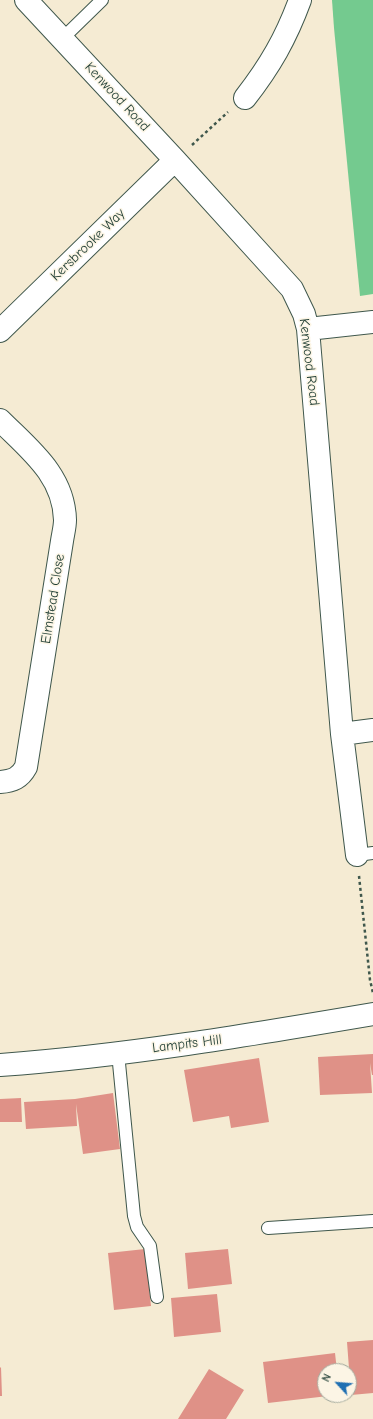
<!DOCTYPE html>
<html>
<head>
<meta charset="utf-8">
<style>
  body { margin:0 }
  #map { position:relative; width:373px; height:1419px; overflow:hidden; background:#f5ebd3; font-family:"Comic Neue",sans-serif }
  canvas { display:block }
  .north { position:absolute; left:317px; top:1363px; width:40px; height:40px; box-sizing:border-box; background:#fcf5e5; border:1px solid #a4ab9e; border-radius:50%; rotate:296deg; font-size:11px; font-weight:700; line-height:16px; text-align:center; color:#1f3d34 }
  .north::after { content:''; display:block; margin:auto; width:14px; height:18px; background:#1f6fb2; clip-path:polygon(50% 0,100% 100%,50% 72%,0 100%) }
</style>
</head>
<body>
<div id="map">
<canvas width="373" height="1419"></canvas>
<div class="north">N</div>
</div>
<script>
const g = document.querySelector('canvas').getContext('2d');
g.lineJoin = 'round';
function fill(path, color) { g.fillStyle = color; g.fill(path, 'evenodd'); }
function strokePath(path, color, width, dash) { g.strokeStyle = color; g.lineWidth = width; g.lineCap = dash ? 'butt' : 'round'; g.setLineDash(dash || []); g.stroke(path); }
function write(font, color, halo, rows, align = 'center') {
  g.font = font + ' "Comic Neue",sans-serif'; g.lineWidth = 3; g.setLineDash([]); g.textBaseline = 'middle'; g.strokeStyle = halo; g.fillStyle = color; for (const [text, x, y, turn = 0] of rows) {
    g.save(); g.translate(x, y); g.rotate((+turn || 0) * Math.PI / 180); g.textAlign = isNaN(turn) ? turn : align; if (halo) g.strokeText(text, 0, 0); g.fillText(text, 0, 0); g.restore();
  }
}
fill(new Path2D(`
  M 332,0 L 373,0 L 373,294 L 360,296 L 334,28 Z`), '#74ca8f');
fill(new Path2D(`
  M 373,1054 L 373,1075 L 372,1075 L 370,1063 L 372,1093 L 320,1095 L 318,1057 Z
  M 259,1058 L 269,1122 L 231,1128 L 229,1116 L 193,1122 L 184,1070 Z
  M 113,1093 L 120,1149 L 83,1154 L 76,1104 L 77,1126 L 26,1129 L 24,1102 L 75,1099 Z
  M 21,1098 L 22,1122 L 0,1122 L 0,1099 Z
  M 145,1249 L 151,1306 L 114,1310 L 108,1253 Z
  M 228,1249 L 232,1284 L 188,1289 L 185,1253 Z
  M 217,1294 L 221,1332 L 174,1337 L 171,1298 Z
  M 373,1340 L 373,1393 L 351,1395 L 347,1342 Z
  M 335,1353 L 337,1371 L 325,1371 L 325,1395 L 328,1396 L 268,1403 L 263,1362 Z
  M 1,1367 L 2,1396 L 0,1396 L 0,1368 Z
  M 209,1369 L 244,1390 L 226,1419 L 178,1419 Z`), '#df9187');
const service = new Path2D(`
  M 62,39 L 102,0
  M 357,855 L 373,853
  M 118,1053 L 134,1216 L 137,1227 L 150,1246 L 157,1297
  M 268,1228 L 373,1221`);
const minor = new Path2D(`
  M 26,0 L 175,160 L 292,289 L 304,314 L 308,329 L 342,734 L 357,855
  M 245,98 C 270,66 286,38 300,0
  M 308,329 L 373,322
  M 0,331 L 175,160
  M 0,420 C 29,449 64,475 65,520 C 65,527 63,534 62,541 L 26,767 C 20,778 13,781 0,782
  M 342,734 L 373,730`);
const secondary = new Path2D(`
  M 0,1065 C 125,1056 249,1035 373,1014`);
strokePath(service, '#3f574c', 14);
strokePath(minor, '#3f574c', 24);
strokePath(secondary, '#3f574c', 24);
strokePath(new Path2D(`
  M 192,145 L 228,112
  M 359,876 L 370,980 L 373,993`), '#3f574c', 2.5, [3, 3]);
strokePath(service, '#fff', 12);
strokePath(minor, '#fff', 22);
strokePath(secondary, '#fff', 22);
write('14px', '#1f3d34', '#fcf5e5', [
  ["Kenwood Road",117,97,47],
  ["Kersbrooke Way",88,245,-44],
  ["Kenwood Road",309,362,83],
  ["Elmstead Close",53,599,-81],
  ["Lampits Hill",187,1044,-7]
]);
</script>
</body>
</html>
